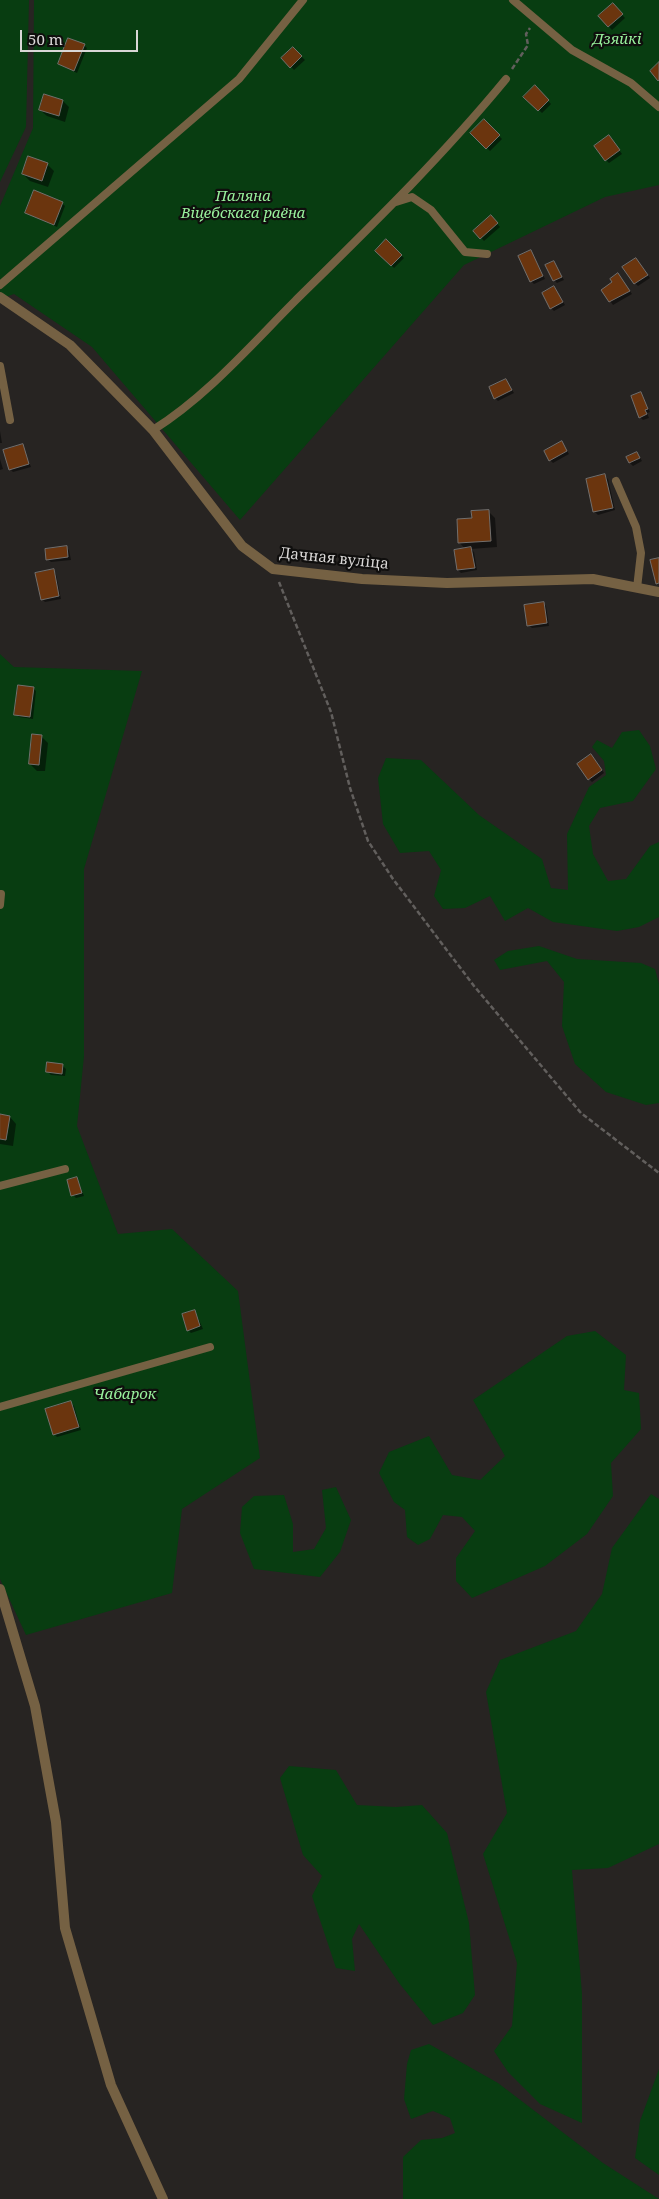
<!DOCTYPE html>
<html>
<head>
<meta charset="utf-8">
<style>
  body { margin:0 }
  #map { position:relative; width:659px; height:2199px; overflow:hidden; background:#272422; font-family:"Noto Serif",serif }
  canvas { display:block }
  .scale { position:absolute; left:20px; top:30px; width:118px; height:22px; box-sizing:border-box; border:2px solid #d9d7d6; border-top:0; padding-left:6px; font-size:15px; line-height:18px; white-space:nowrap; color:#d9d7d6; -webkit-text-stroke:4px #0f0e0d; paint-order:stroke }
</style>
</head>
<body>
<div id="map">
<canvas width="659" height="2199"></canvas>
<div class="scale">50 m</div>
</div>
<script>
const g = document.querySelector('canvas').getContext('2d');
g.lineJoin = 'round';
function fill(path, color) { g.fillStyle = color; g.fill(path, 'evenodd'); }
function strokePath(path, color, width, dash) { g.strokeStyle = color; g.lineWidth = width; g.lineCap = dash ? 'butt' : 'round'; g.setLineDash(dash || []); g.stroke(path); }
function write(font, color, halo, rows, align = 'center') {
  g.font = font + ' "Noto Serif",serif'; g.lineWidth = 4.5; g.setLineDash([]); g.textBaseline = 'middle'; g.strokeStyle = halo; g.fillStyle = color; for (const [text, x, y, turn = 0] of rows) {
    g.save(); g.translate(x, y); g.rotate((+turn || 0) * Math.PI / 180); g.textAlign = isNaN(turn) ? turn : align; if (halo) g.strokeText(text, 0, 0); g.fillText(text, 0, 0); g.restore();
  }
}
fill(new Path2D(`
  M 0,0 L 29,0 L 26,127 L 0,182 Z
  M 34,0 L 659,0 L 659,185 L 605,197 L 464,265 L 240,520 L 92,347 L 14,294 L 0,299 L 0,206 L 33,128 Z
  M 0,654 L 14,667 L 142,671 L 84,869 L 84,1056 L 77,1126 L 118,1234 L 172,1229 L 238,1291 L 260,1458 L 182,1509 L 172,1593 L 26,1635 L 0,1579 Z
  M 639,730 L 650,746 L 656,769 L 633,801 L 600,808 L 589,826 L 593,854 L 608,881 L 626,879 L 650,846 L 659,842 L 659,917 L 639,927 L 617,931 L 553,922 L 528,908 L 505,921 L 490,896 L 465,908 L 443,909 L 434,896 L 441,870 L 429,851 L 400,853 L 383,824 L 378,778 L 386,758 L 421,760 L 479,815 L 542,859 L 551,888 L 568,890 L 567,834 L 589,787 L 606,775 L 604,761 L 592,747 L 597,740 L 612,748 L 622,732 Z
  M 539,946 L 577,959 L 641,963 L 655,969 L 659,984 L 659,1103 L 646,1105 L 606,1092 L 575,1064 L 562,1026 L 564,982 L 547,961 L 500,970 L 494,960 L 508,951 Z
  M 595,1331 L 626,1355 L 624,1390 L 639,1393 L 641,1429 L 611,1463 L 613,1496 L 587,1534 L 545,1566 L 472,1598 L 456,1581 L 456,1558 L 475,1531 L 462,1517 L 443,1515 L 430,1539 L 418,1545 L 407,1537 L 405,1510 L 394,1502 L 379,1473 L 389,1452 L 429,1436 L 452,1475 L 480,1480 L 505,1456 L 473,1400 L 567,1336 Z
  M 336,1487 L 351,1520 L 340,1552 L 320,1577 L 254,1569 L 240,1533 L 242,1507 L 254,1496 L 284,1495 L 293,1524 L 293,1552 L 314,1549 L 326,1528 L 322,1490 Z
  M 651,1494 L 659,1499 L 659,1844 L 608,1868 L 572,1870 L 582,1994 L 582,2123 L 540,2104 L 508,2072 L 494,2051 L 512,2026 L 517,1963 L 483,1854 L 507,1813 L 486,1692 L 500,1660 L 576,1631 L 602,1594 L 612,1548 Z
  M 289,1766 L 336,1770 L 357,1805 L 396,1807 L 422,1805 L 447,1833 L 469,1923 L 475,1995 L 463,2013 L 433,2025 L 399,1983 L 359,1924 L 352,1939 L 355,1971 L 336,1968 L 312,1896 L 322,1876 L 303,1855 L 280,1778 Z
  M 429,2044 L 498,2083 L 603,2163 L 659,2199 L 403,2199 L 403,2157 L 421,2140 L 442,2138 L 455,2133 L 450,2118 L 433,2111 L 411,2119 L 404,2099 L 407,2064 L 411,2050 Z
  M 659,2069 L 659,2175 L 635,2158 L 640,2121 Z`), '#083d11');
fill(new Path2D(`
  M 613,5 L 625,18 L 612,30 L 600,17 Z
  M 84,45 L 87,48 L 77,73 L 59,64 Z
  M 293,48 L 305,60 L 294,70 L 283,58 Z
  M 535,87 L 551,104 L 542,113 L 525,97 Z
  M 63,101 L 69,107 L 65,122 L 47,116 L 40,110 Z
  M 484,121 L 502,139 L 490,151 L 472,133 Z
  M 612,140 L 622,154 L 609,163 L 606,160 Z
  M 47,164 L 54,171 L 48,187 L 30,181 L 23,174 Z
  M 62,203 L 65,206 L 57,227 L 26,212 Z
  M 491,217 L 500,227 L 484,241 L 475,231 Z
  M 386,241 L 404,258 L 394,268 L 377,251 Z
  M 531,251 L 545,279 L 534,284 L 531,281 Z
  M 553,262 L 564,280 L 557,283 L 554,280 Z
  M 639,263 L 650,278 L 638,286 L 635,283 Z
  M 618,274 L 632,294 L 613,305 L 602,290 L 614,282 Z
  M 554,288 L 565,305 L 554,311 L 551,308 Z
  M 506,380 L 514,393 L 498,401 L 495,398 Z
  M 641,394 L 650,412 L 647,413 L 649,418 L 643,420 L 640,417 Z
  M 0,431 L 2,443 L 0,443 Z
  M 22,445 L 31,467 L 13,472 L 10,469 Z
  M 564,446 L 569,454 L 553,463 L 550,460 Z
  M 637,453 L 642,461 L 633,466 L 630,463 Z
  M 0,459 L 3,469 L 0,470 Z
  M 605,476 L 608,479 L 615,510 L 598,515 L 595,512 Z
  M 489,512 L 495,518 L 497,547 L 471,549 L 474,552 L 477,570 L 461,573 L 458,570 L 466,550 L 459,542 L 473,519 Z
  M 66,547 L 69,550 L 71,560 L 51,562 L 48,559 Z
  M 53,571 L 56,574 L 61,599 L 45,602 L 42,599 Z
  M 543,603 L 546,606 L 549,626 L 532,628 L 529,625 Z
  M 33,688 L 36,691 L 33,719 L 19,717 L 16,714 Z
  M 41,736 L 48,743 L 45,771 L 37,771 L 30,764 Z
  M 594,758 L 604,773 L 592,782 L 589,779 Z
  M 63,1066 L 66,1069 L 65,1076 L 51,1075 L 48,1072 Z
  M 0,1116 L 10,1117 L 16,1124 L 13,1146 L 0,1144 Z
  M 77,1178 L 84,1196 L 76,1198 L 73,1195 Z
  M 195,1311 L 203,1329 L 191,1333 L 188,1330 Z
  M 71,1403 L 74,1406 L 81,1430 L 57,1437 L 54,1434 Z`), '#0007');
const building = new Path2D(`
  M 613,3 L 623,14 L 608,27 L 598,16 Z
  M 68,38 L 85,44 L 74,71 L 58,64 Z
  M 293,47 L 302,56 L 290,68 L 281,58 Z
  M 659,62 L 659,80 L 658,81 L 650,71 Z
  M 535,85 L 549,100 L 538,111 L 523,97 Z
  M 44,94 L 63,100 L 59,116 L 39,110 Z
  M 484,119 L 500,135 L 486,149 L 470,133 Z
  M 609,135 L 620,150 L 605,161 L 594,146 Z
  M 28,156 L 48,163 L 42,181 L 22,174 Z
  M 34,190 L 63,202 L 54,225 L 25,213 Z
  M 491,215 L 498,223 L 480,239 L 473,231 Z
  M 386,239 L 402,255 L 391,266 L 375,251 Z
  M 531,250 L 543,276 L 530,282 L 518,256 Z
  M 636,258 L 648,275 L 634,284 L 622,267 Z
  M 554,261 L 562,277 L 553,281 L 545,265 Z
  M 618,273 L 630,291 L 609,302 L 601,290 L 612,282 L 610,279 Z
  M 554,286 L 563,302 L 550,309 L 542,293 Z
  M 506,379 L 512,390 L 494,399 L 489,387 Z
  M 641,392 L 648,409 L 645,410 L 647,414 L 639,418 L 631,396 Z
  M 562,441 L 567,451 L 549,461 L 544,451 Z
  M 23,444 L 29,464 L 9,470 L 3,450 Z
  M 637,452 L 640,458 L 629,463 L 626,457 Z
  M 605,474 L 613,508 L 593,512 L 586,479 Z
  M 489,510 L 491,541 L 458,543 L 457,519 L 472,518 L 471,511 Z
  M 67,546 L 68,557 L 46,560 L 45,549 Z
  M 471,547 L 475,568 L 457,570 L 454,550 Z
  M 659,558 L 659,583 L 656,584 L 650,560 Z
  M 54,569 L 59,596 L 41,600 L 35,573 Z
  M 544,602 L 547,623 L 527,626 L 524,605 Z
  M 18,685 L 34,687 L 30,717 L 14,715 Z
  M 32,734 L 42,735 L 39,765 L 29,764 Z
  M 591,754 L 602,770 L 588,780 L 577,764 Z
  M 47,1062 L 63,1064 L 62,1074 L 46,1072 Z
  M 0,1114 L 10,1116 L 6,1140 L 0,1139 Z
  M 77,1177 L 82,1193 L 71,1196 L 67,1180 Z
  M 195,1310 L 200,1326 L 187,1331 L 182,1314 Z
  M 71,1401 L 79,1427 L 53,1435 L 45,1409 Z`);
fill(building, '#6b350e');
strokePath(building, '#726f6d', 1);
strokePath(new Path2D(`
  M 512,69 L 528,45 L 526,34 L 530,28
  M 279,582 L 331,712 L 350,788 L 368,841 L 393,879 L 474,986 L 581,1113 L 659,1173`), '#625f5d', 2.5, [5, 2.5]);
strokePath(new Path2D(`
  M 513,0 L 572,50 L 631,83 L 659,107
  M 396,202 L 412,197 L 431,210 L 465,252 L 487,254
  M 0,285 L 239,79 L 303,0
  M 0,366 L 10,420
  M 153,430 C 207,396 250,346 295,301 C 368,229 441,158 506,79
  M 616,481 L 636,527 L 641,553 L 637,588
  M 0,905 L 1,894
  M 0,1186 L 65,1169
  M 0,1407 L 210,1347`), '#756143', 8);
strokePath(new Path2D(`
  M 0,297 L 70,345 L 153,430 L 242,546 L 273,569 L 362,579 L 447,583 L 593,579 L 659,592
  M 0,1589 L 35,1706 L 56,1822 L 65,1928 L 111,2085 L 163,2199`), '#756143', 10);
write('italic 15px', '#98f19c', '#0f0e0d', [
  ["Дзяйкі",617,40],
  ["Паляна",243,197],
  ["Віцебскага раёна",243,214],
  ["Чабарок",125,1395]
]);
write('15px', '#d9d7d6', '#0f0e0d', [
  ["Дачная вуліца",334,559,6]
]);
</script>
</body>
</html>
